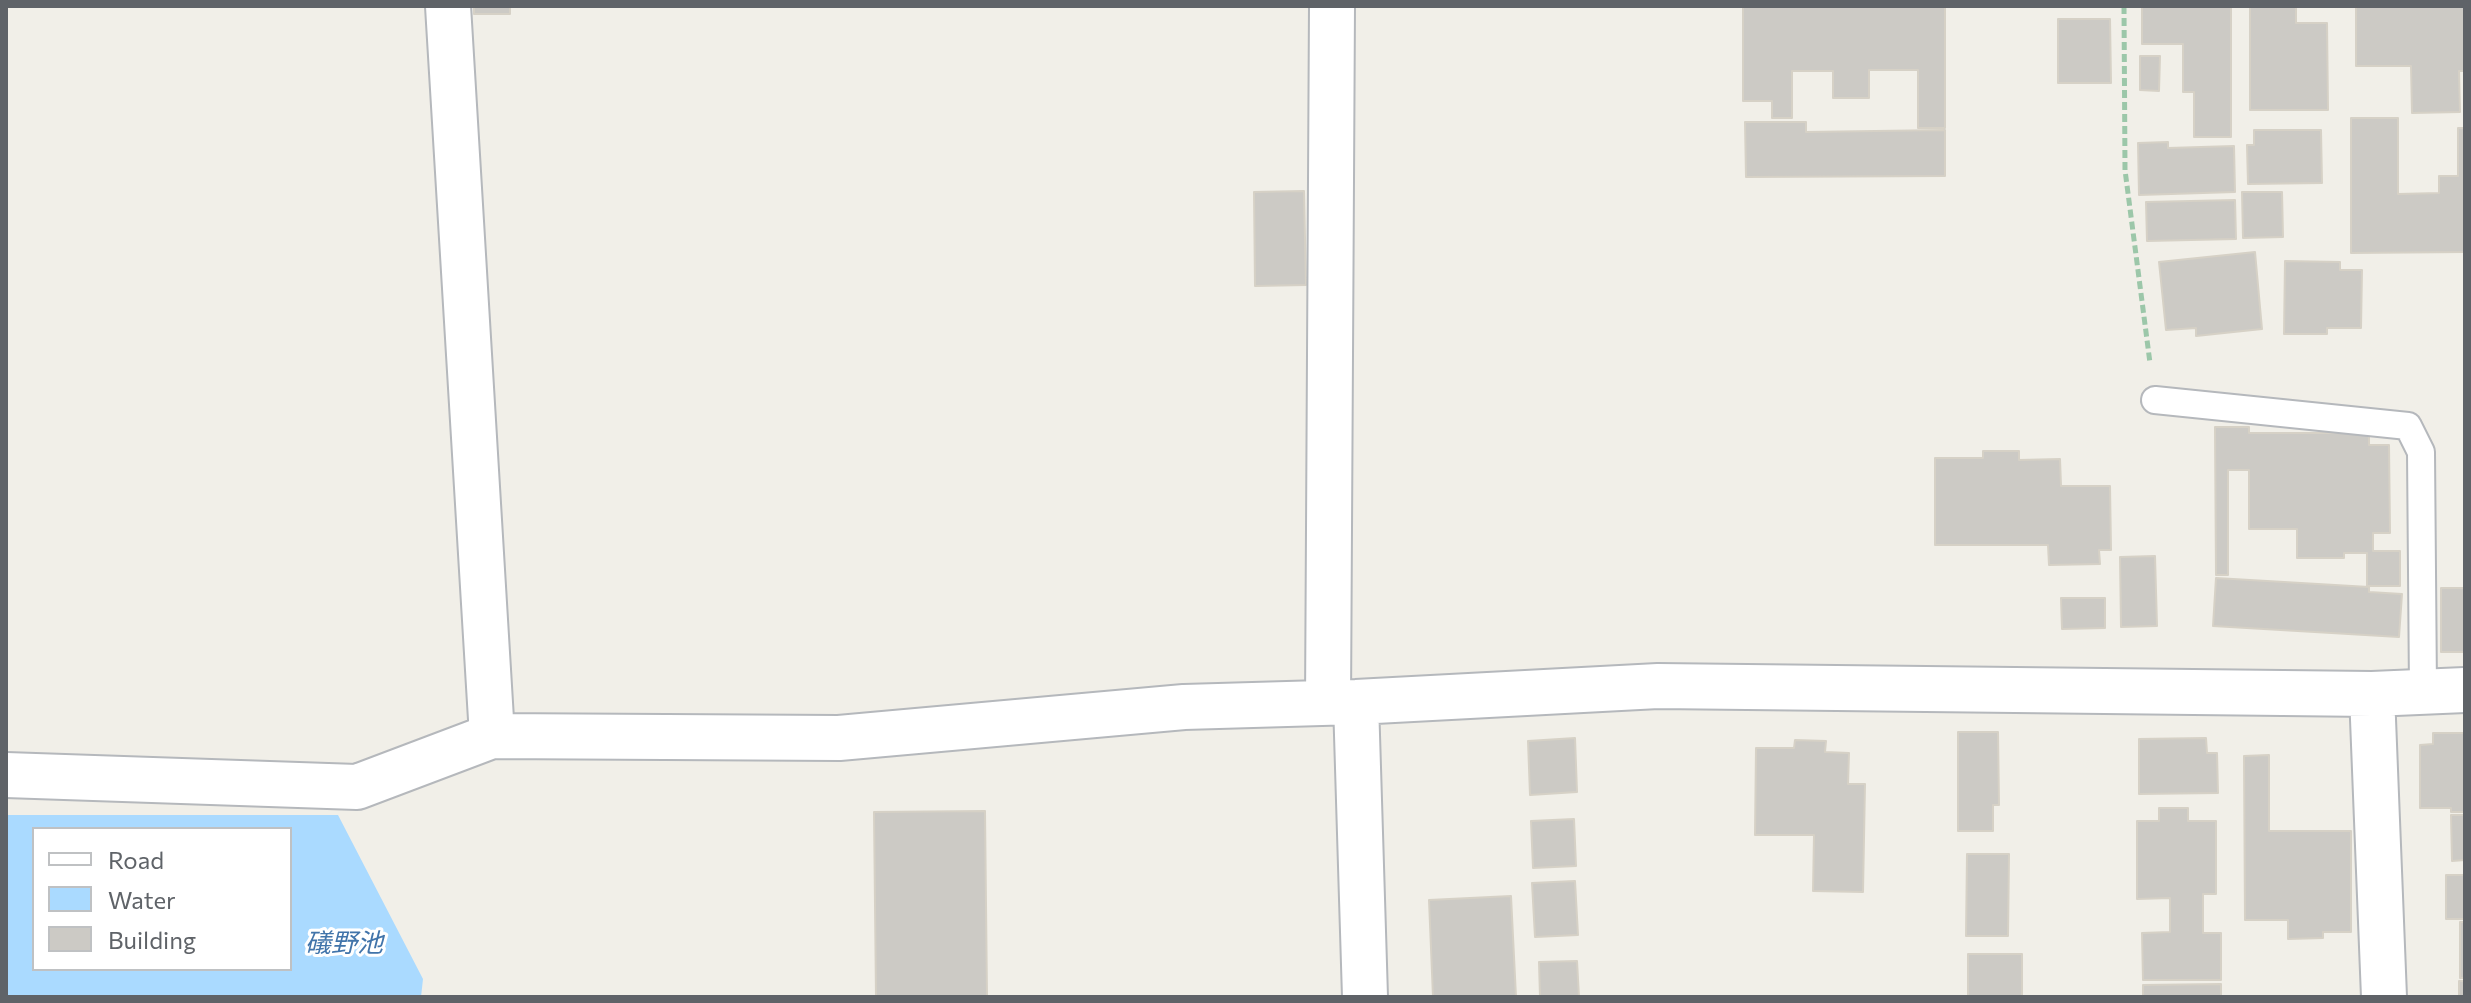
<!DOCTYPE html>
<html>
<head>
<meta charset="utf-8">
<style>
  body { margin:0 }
  #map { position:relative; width:2471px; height:1003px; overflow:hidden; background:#f1efe8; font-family:Commissioner,sans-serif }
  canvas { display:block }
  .frame { position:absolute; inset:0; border:8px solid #5f6368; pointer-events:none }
  .legend { position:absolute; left:32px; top:827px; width:260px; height:144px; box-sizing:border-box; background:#fff; border:2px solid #bfc1c3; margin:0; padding:10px 14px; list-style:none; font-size:24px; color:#5f6368 }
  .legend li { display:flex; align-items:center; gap:16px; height:40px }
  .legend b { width:40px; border:2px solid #bfc1c3 }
</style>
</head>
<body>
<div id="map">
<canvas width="2471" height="1003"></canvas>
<div class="frame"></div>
<ul class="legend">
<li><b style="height:10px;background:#fff"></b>Road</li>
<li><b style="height:22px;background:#aadaff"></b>Water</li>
<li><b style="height:22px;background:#cccac5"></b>Building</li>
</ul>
</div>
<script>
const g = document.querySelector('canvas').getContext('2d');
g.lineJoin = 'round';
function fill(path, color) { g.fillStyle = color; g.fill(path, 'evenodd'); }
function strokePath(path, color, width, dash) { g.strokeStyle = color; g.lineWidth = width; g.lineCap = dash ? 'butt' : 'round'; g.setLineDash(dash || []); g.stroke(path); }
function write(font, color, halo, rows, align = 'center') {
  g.font = font + ' Commissioner,"Noto Sans JP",sans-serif'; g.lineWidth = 6; g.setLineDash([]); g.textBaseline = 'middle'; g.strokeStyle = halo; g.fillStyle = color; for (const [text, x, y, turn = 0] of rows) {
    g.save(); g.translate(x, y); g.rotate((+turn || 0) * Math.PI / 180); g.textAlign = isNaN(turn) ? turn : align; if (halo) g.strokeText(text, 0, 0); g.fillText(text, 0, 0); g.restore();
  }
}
fill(new Path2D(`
  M 6,815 L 338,815 L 423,979 L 421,997 L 6,997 ZM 34,829 L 290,829 L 290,969 L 34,969 Z`), '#aadaff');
const building = new Path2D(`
  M 474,6 L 510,6 L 510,14 L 474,14 Z
  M 1743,6 L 1945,6 L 1945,128 L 1918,128 L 1918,70 L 1869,70 L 1869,98 L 1833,98 L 1833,71 L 1792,71 L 1792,118 L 1772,118 L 1772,101 L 1743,101 Z
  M 2142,6 L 2231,6 L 2231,137 L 2194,137 L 2194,92 L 2183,92 L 2183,44 L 2142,44 Z
  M 2250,6 L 2296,6 L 2296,23 L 2327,23 L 2328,110 L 2250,110 Z
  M 2356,6 L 2465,6 L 2465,71 L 2459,71 L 2460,112 L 2412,113 L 2411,66 L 2356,66 Z
  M 2058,19 L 2110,19 L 2111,83 L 2058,83 Z
  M 2140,56 L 2160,56 L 2159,91 L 2140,90 Z
  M 2351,118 L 2398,118 L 2398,194 L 2439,193 L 2439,176 L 2458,176 L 2458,128 L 2465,128 L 2465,252 L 2351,253 Z
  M 1745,122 L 1806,122 L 1806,132 L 1945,130 L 1945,176 L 1746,177 Z
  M 2254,130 L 2321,130 L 2322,183 L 2248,184 L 2247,145 L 2254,145 Z
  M 2168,142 L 2168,148 L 2234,146 L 2235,192 L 2139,195 L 2138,143 Z
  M 1304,191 L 1306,285 L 1255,286 L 1254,192 Z
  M 2242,192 L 2282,192 L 2283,237 L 2243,238 Z
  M 2235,200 L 2236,239 L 2147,241 L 2146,202 Z
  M 2255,252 L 2262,329 L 2196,336 L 2196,328 L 2166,330 L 2159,262 Z
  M 2285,261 L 2340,262 L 2340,270 L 2362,270 L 2361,328 L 2327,328 L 2327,334 L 2284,334 Z
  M 2215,427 L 2249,427 L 2249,433 L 2369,433 L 2369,445 L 2389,445 L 2390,533 L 2373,533 L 2373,551 L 2400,551 L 2400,586 L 2367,586 L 2367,553 L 2344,553 L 2344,558 L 2297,558 L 2297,529 L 2249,529 L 2249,470 L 2228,470 L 2228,575 L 2216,575 Z
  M 1983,451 L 2019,451 L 2019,460 L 2060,459 L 2061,486 L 2110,486 L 2111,550 L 2099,550 L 2100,564 L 2049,565 L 2048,545 L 1935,545 L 1935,458 L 1983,458 Z
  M 2155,556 L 2157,626 L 2121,627 L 2120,557 Z
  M 2216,578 L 2369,587 L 2369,592 L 2402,594 L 2399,637 L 2213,626 Z
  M 2441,588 L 2465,588 L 2465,652 L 2441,652 Z
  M 2061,598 L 2105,598 L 2105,628 L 2062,629 Z
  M 1958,732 L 1998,732 L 1999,805 L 1993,805 L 1993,831 L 1958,831 Z
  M 2433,733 L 2465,733 L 2465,812 L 2451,812 L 2451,808 L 2420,808 L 2420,745 L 2433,744 Z
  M 1575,738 L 1577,792 L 1530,795 L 1528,741 Z
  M 2206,738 L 2207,753 L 2217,753 L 2218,793 L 2139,794 L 2139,739 Z
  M 1795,740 L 1826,741 L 1825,752 L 1849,753 L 1848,784 L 1865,784 L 1863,892 L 1813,891 L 1814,835 L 1755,835 L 1756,748 L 1794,748 Z
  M 2269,755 L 2269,831 L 2351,831 L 2351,932 L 2323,932 L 2323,938 L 2288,939 L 2288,920 L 2245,920 L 2244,756 Z
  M 2159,808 L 2188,808 L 2188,821 L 2216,821 L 2216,894 L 2203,894 L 2203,933 L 2221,933 L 2221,980 L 2143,980 L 2142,933 L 2170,932 L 2170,898 L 2137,899 L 2137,821 L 2159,821 Z
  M 985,811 L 987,997 L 876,997 L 874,812 Z
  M 2451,815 L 2465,815 L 2465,860 L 2452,861 Z
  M 1574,819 L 1576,866 L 1533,868 L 1531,821 Z
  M 1967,854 L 2009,854 L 2008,936 L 1966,936 Z
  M 2446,875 L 2465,875 L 2465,919 L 2446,919 Z
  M 1575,881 L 1578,935 L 1535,937 L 1532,883 Z
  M 1511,896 L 1516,997 L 1433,997 L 1429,900 Z
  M 2460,922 L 2465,922 L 2465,978 L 2460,978 Z
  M 1968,954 L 2022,954 L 2022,997 L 1968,997 Z
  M 1577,961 L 1579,997 L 1540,997 L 1539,962 Z
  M 2459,981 L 2465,981 L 2465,997 L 2459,997 Z
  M 2221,984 L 2221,997 L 2143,997 L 2143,985 Z`);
fill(building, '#cccac5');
strokePath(building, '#d6d1c6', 2);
const service = new Path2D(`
  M 2155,400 L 2408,426 L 2421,452 L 2423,690`);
const minor = new Path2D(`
  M 448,6 L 492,736
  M 2372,694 L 2384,997
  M 1356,702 L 1365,997
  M 1328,703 L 1332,6
  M 6,775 L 357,787 L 492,736 L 839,738 L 1184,707 L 1356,702 L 1658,686 L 2372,694 L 2465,690`);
strokePath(service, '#b5b8bc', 30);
strokePath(minor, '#b5b8bc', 48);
strokePath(new Path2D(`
  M 2124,6 L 2125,170 L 2150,363`), '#9cc7a9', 5, [8, 4]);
strokePath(service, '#fff', 26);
strokePath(minor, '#fff', 44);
write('italic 26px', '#4174aa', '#fff', [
  ["礒野池",344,943]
]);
</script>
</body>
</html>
